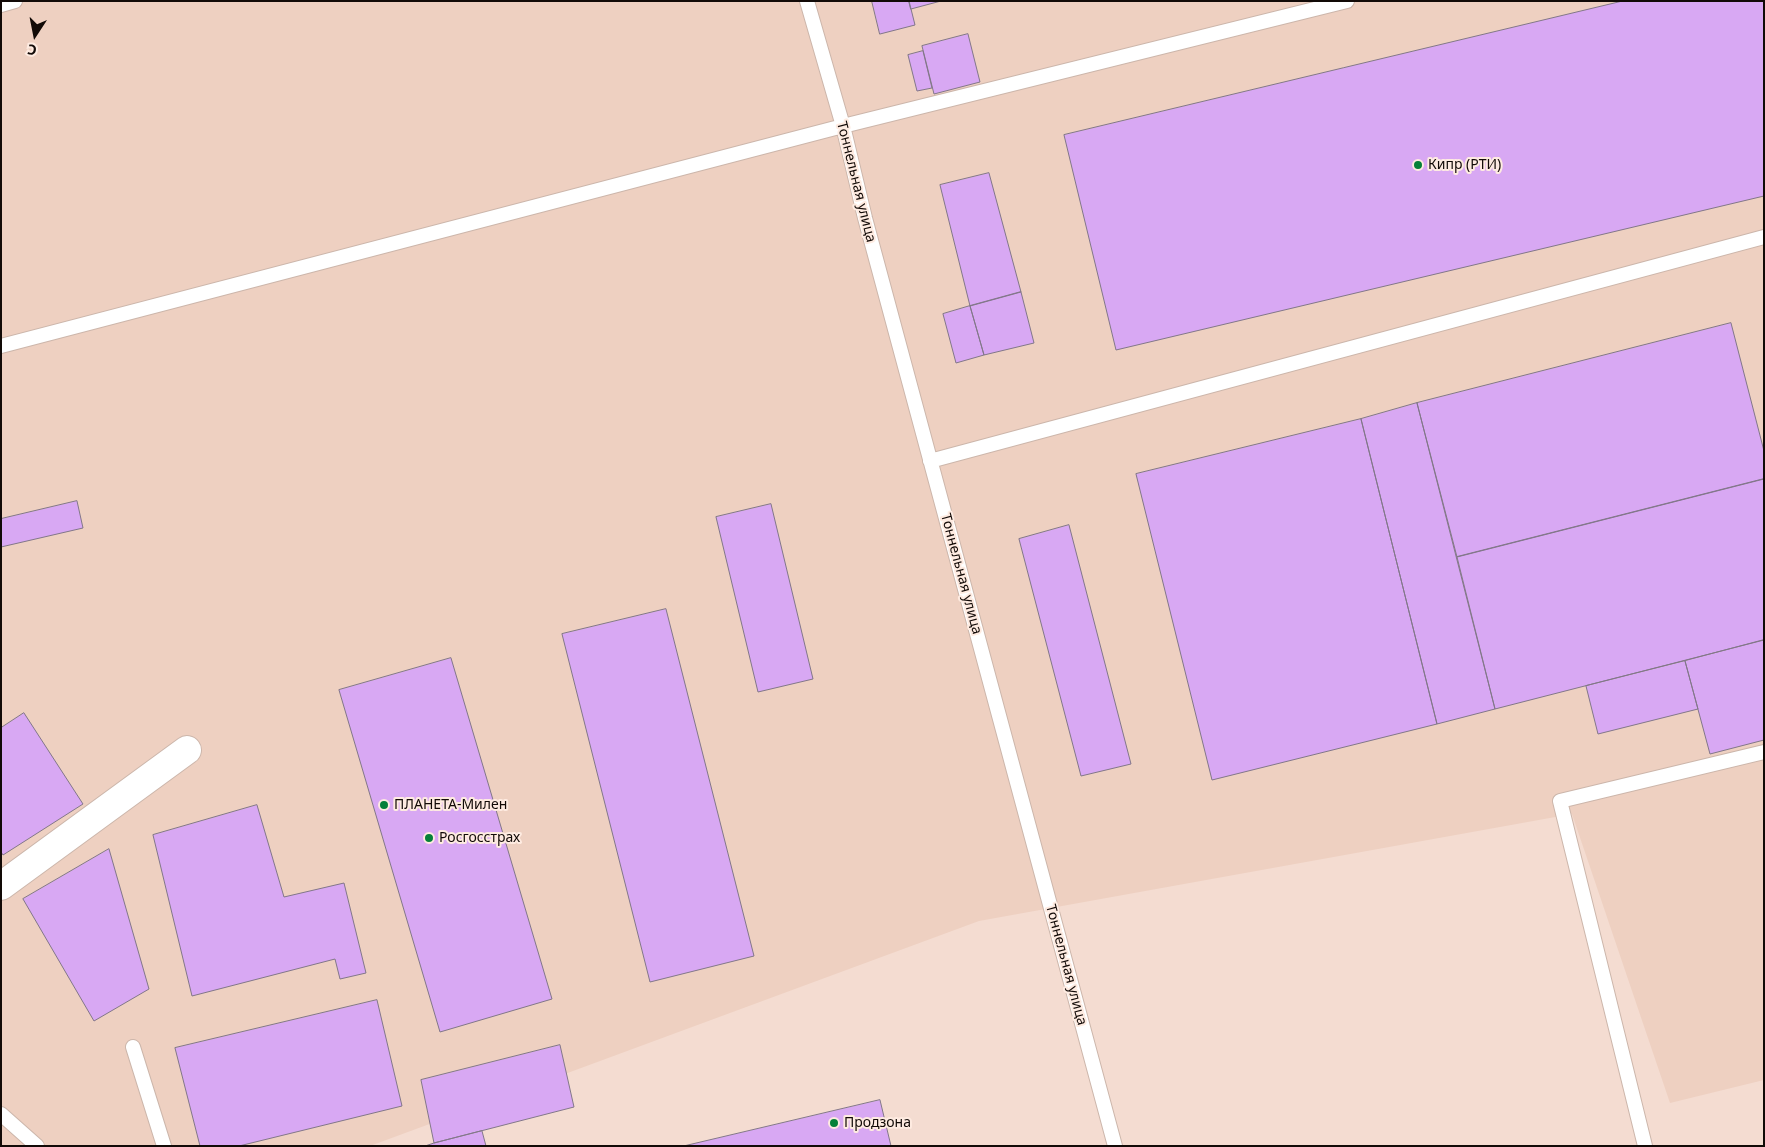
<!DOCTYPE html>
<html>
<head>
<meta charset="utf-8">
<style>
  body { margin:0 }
  #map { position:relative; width:1765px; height:1147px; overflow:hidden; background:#f4dcd1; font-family:"Noto Sans",sans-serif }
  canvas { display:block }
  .frame { position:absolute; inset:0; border:2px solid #120a07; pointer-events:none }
  .north { position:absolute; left:10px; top:10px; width:50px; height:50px; -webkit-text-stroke:4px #feebe1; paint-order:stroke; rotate:191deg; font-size:14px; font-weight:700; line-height:20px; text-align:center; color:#120a07 }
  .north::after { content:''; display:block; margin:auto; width:18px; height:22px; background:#120a07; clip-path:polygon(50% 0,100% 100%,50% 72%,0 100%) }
</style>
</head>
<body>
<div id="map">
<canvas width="1765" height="1147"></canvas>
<div class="frame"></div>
<div class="north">С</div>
</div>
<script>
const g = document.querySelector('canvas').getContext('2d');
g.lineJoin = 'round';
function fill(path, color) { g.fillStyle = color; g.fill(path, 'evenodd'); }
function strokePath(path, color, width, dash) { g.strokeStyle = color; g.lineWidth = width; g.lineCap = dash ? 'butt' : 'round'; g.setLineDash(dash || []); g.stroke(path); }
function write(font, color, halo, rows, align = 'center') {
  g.font = font + ' "Noto Sans",sans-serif'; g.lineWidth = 4; g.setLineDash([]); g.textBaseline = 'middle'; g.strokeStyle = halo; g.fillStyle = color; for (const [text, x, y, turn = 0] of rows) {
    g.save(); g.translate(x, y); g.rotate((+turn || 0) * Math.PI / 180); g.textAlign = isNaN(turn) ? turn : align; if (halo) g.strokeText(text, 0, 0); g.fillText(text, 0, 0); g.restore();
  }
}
fill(new Path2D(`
  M 1,1 L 1764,1 L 1764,1080 L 1670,1103 L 1572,814 L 979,921 L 370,1146 L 1,1146 Z`), '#eed0c1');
const building = new Path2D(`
  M 872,1 L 909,1 L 915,25 L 880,34 Z
  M 909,1 L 941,1 L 911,9 Z
  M 1623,1 L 1764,1 L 1764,196 L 1116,350 L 1064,135 Z
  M 968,34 L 980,82 L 934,94 L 922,46 Z
  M 923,51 L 932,88 L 917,91 L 908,55 Z
  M 989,173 L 1021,292 L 970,306 L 940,185 Z
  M 1021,292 L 1034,343 L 984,355 L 970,306 Z
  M 970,306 L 984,355 L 956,363 L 943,314 Z
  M 1731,323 L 1764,451 L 1764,479 L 1457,557 L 1417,403 Z
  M 1417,403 L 1495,709 L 1437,724 L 1361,419 Z
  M 1361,419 L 1437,724 L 1212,780 L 1136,474 Z
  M 1764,479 L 1764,640 L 1495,709 L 1457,557 Z
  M 77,501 L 83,528 L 1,547 L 1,519 Z
  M 771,504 L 813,679 L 758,692 L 716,517 Z
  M 1069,525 L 1131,764 L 1081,776 L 1019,539 Z
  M 666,609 L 754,956 L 650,982 L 562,634 Z
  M 1764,640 L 1764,740 L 1710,754 L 1685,661 Z
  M 451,658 L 552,999 L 440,1032 L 339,690 Z
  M 1685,661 L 1698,709 L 1598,734 L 1586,686 Z
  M 24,713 L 83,804 L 3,855 L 1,852 L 1,728 Z
  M 257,805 L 284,897 L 344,883 L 366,973 L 340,979 L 335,959 L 192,996 L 153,835 Z
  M 109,849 L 149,989 L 94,1021 L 23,899 Z
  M 377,1000 L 402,1106 L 239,1146 L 200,1146 L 175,1048 Z
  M 560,1045 L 574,1107 L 434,1143 L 421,1080 Z
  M 880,1100 L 891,1146 L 684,1146 Z
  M 482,1131 L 486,1146 L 425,1146 L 434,1143 Z`);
fill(building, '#d8a8f3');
strokePath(building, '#827789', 1);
const service = new Path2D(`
  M 807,1 L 843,126 L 865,218 L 1115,1146
  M 1,5 L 15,1
  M 1,346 L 843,126 L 1347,1
  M 930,461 L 1764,237
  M 133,1047 L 164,1146
  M 1,1114 L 37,1146
  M 1645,1146 L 1560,801 L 1764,752`);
const minor = new Path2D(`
  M 1,886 L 187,750`);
strokePath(service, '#ccb6ab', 16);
strokePath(minor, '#ccb6ab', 30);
strokePath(service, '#fff', 14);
strokePath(minor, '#fff', 28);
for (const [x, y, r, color] of [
  [1418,165,5,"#058038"],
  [384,805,5,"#058038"],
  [429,838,5,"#058038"],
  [834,1123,5,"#058038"]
]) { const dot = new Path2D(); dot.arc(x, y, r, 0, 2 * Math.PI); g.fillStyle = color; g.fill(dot); strokePath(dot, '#feebe1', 2); }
write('14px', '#120a07', '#feebe1', [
  ["Кипр (РТИ)",1428,165],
  ["ПЛАНЕТА-Милен",394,805],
  ["Росгосстрах",439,838],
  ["Продзона",844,1123]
], 'left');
write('14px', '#120a07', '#feebe1', [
  ["Тоннельная улица",856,182,76],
  ["Тоннельная улица",961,574,75],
  ["Тоннельная улица",1066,965,75]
]);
</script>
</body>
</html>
